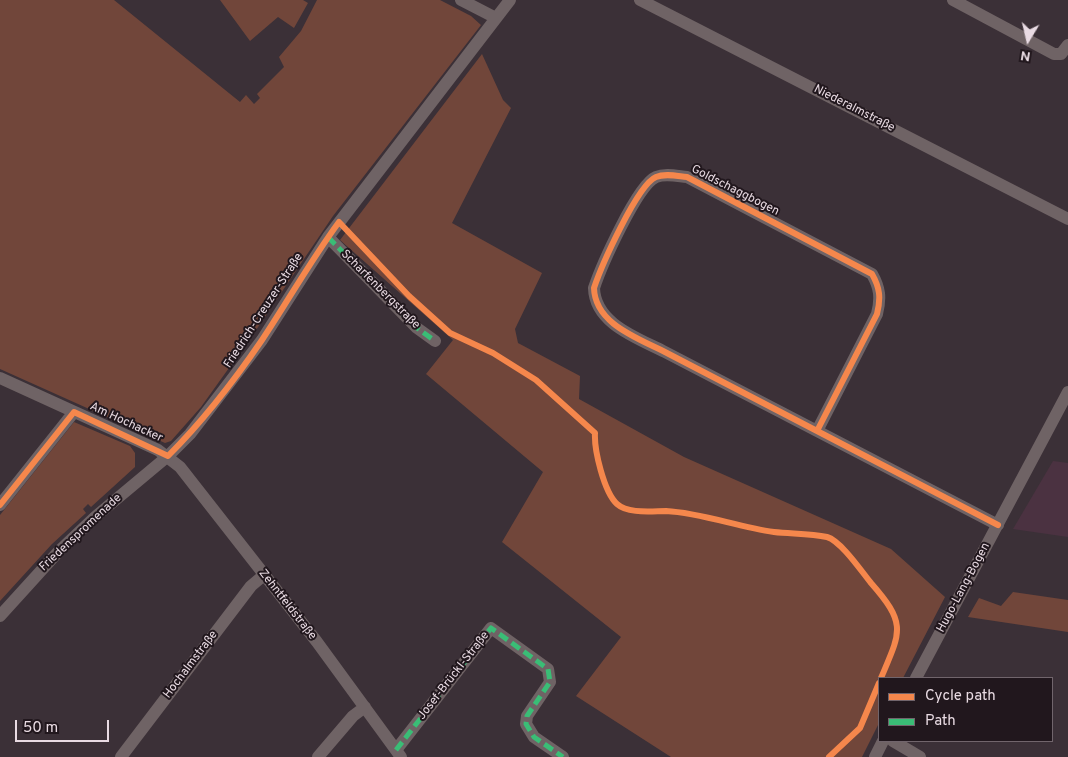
<!DOCTYPE html>
<html>
<head>
<meta charset="utf-8">
<style>
  body { margin:0 }
  #map { position:relative; width:1068px; height:757px; overflow:hidden; background:#3b3037; font-family:Overpass,sans-serif }
  canvas { display:block }
  .legend { position:absolute; left:878px; top:677px; width:175px; height:65px; box-sizing:border-box; background:#21171d; border:1px solid #71656c; margin:0; padding:6px 9px; list-style:none; font-size:15px; color:#e9dbe3 }
  .legend li { display:flex; align-items:center; gap:10px; height:25px }
  .legend b { width:25px; border:1px solid #71656c }
  .north { position:absolute; left:1003px; top:15px; width:50px; height:50px; -webkit-text-stroke:4px #21171d; paint-order:stroke; rotate:189deg; font-size:14px; font-weight:700; line-height:20px; text-align:center; color:#e9dbe3 }
  .north::after { content:''; display:block; margin:auto; width:18px; height:22px; background:#e9dbe3; clip-path:polygon(50% 0,100% 100%,50% 72%,0 100%) }
  .scale { position:absolute; left:15px; top:720px; width:94px; height:22px; box-sizing:border-box; border:2px solid #e9dbe3; border-top:0; padding-left:6px; font-size:15px; line-height:18px; white-space:nowrap; color:#e9dbe3; -webkit-text-stroke:4px #21171d; paint-order:stroke }
</style>
</head>
<body>
<div id="map">
<canvas width="1068" height="757"></canvas>
<ul class="legend">
<li><b style="height:6px;background:#f5874c"></b>Cycle path</li>
<li><b style="height:6px;background:#3abd76"></b>Path</li>
</ul>
<div class="north">N</div>
<div class="scale">50 m</div>
</div>
<script>
const g = document.querySelector('canvas').getContext('2d');
g.lineJoin = 'round';
function fill(path, color) { g.fillStyle = color; g.fill(path, 'evenodd'); }
function strokePath(path, color, width, dash) { g.strokeStyle = color; g.lineWidth = width; g.lineCap = dash ? 'butt' : 'round'; g.setLineDash(dash || []); g.stroke(path); }
function write(font, color, halo, rows, align = 'center') {
  g.font = font + ' Overpass,sans-serif'; g.lineWidth = 4; g.setLineDash([]); g.textBaseline = 'middle'; g.strokeStyle = halo; g.fillStyle = color; for (const [text, x, y, turn = 0] of rows) {
    g.save(); g.translate(x, y); g.rotate((+turn || 0) * Math.PI / 180); g.textAlign = isNaN(turn) ? turn : align; if (halo) g.strokeText(text, 0, 0); g.fillText(text, 0, 0); g.restore();
  }
}
fill(new Path2D(`
  M 1053,461 L 1068,463 L 1068,537 L 1013,529 Z`), '#4b3241');
fill(new Path2D(`
  M 0,0 L 114,0 L 240,102 L 246,95 L 254,104 L 260,98 L 257,94 L 284,67 L 279,57 L 301,31 L 317,0 L 440,0 L 471,16 L 481,25 L 333,216 L 254,333 L 201,407 L 171,441 L 165,443 L 0,369 Z
  M 220,0 L 303,0 L 308,3 L 294,28 L 278,17 L 250,41 Z
  M 482,54 L 503,100 L 511,108 L 452,223 L 542,273 L 515,329 L 518,343 L 580,376 L 579,399 L 684,457 L 891,549 L 945,597 L 903,678 L 879,678 L 879,723 L 862,757 L 671,757 L 576,696 L 621,637 L 502,542 L 543,472 L 426,374 L 453,340 L 340,240 Z
  M 74,422 L 130,446 L 135,453 L 135,467 L 91,507 L 88,504 L 83,509 L 86,513 L 52,544 L 0,601 L 0,515 Z
  M 1013,592 L 1068,600 L 1068,632 L 968,617 L 979,598 L 1001,606 Z`), '#71463a');
strokePath(new Path2D(`
  M 461,0 L 496,18
  M 640,0 L 1068,219
  M 953,0 L 1054,54 L 1061,54 L 1068,45
  M 328,237 L 417,328 L 435,341
  M 0,378 L 158,450 L 180,467 L 317,642 L 401,757
  M 817,431 L 877,314 C 881,298 880,288 872,274 L 687,177 C 677,176 665,173 656,177 C 637,185 601,267 594,288 C 595,324 638,338 665,352 L 998,525
  M 0,505 L 74,412
  M 0,616 L 59,551 L 95,517 L 168,456 L 190,434 L 262,340 L 328,237 L 510,0
  M 916,678 L 1068,392
  M 893,741 L 920,757
  M 396,750 L 491,628 L 548,669 L 550,682 L 527,716 L 526,724 L 534,737 L 563,757
  M 121,757 L 251,586 L 264,575
  M 318,757 L 353,716 L 365,707
  M 875,757 L 883,741`), '#6f6365', 12);
strokePath(new Path2D(`
  M 328,237 L 417,328 L 435,341
  M 396,750 L 491,628 L 548,669 L 550,682 L 527,716 L 526,724 L 534,737 L 563,757`), '#3abd76', 5, [10, 5]);
strokePath(new Path2D(`
  M 817,431 L 877,314 C 881,298 880,288 872,274 L 687,177 C 677,176 665,173 656,177 C 637,185 601,267 594,288 C 595,324 638,338 665,352 L 998,525
  M 0,505 L 74,412 L 168,456 C 203,421 234,381 262,340 C 288,301 311,260 339,222 L 409,296 L 450,333 L 493,353 L 536,380 L 595,433 C 594,450 604,492 617,504 C 628,514 652,511 666,511 C 703,513 737,527 774,532 C 791,534 810,533 827,537 C 841,541 862,572 871,583 C 907,624 901,631 881,678
  M 829,757 L 860,728 L 879,683`), '#f5874c', 6);
write('12px', '#e9dbe3', '#21171d', [
  ["Niederalmstraße",854,109,27],
  ["Goldschaggbogen",735,191,27],
  ["Scharfenbergstraße",380,290,45],
  ["Friedrich-Creuzer-Straße",264,311,-57],
  ["Am Hochacker",126,423,25],
  ["Friedenspromenade",81,533,-43],
  ["Hugo-Lang-Bogen",964,588,-62],
  ["Zehntfeldstraße",287,605,52],
  ["Hochalmstraße",191,665,-53],
  ["Josef-Brückl-Straße",454,676,-52]
]);
</script>
</body>
</html>
